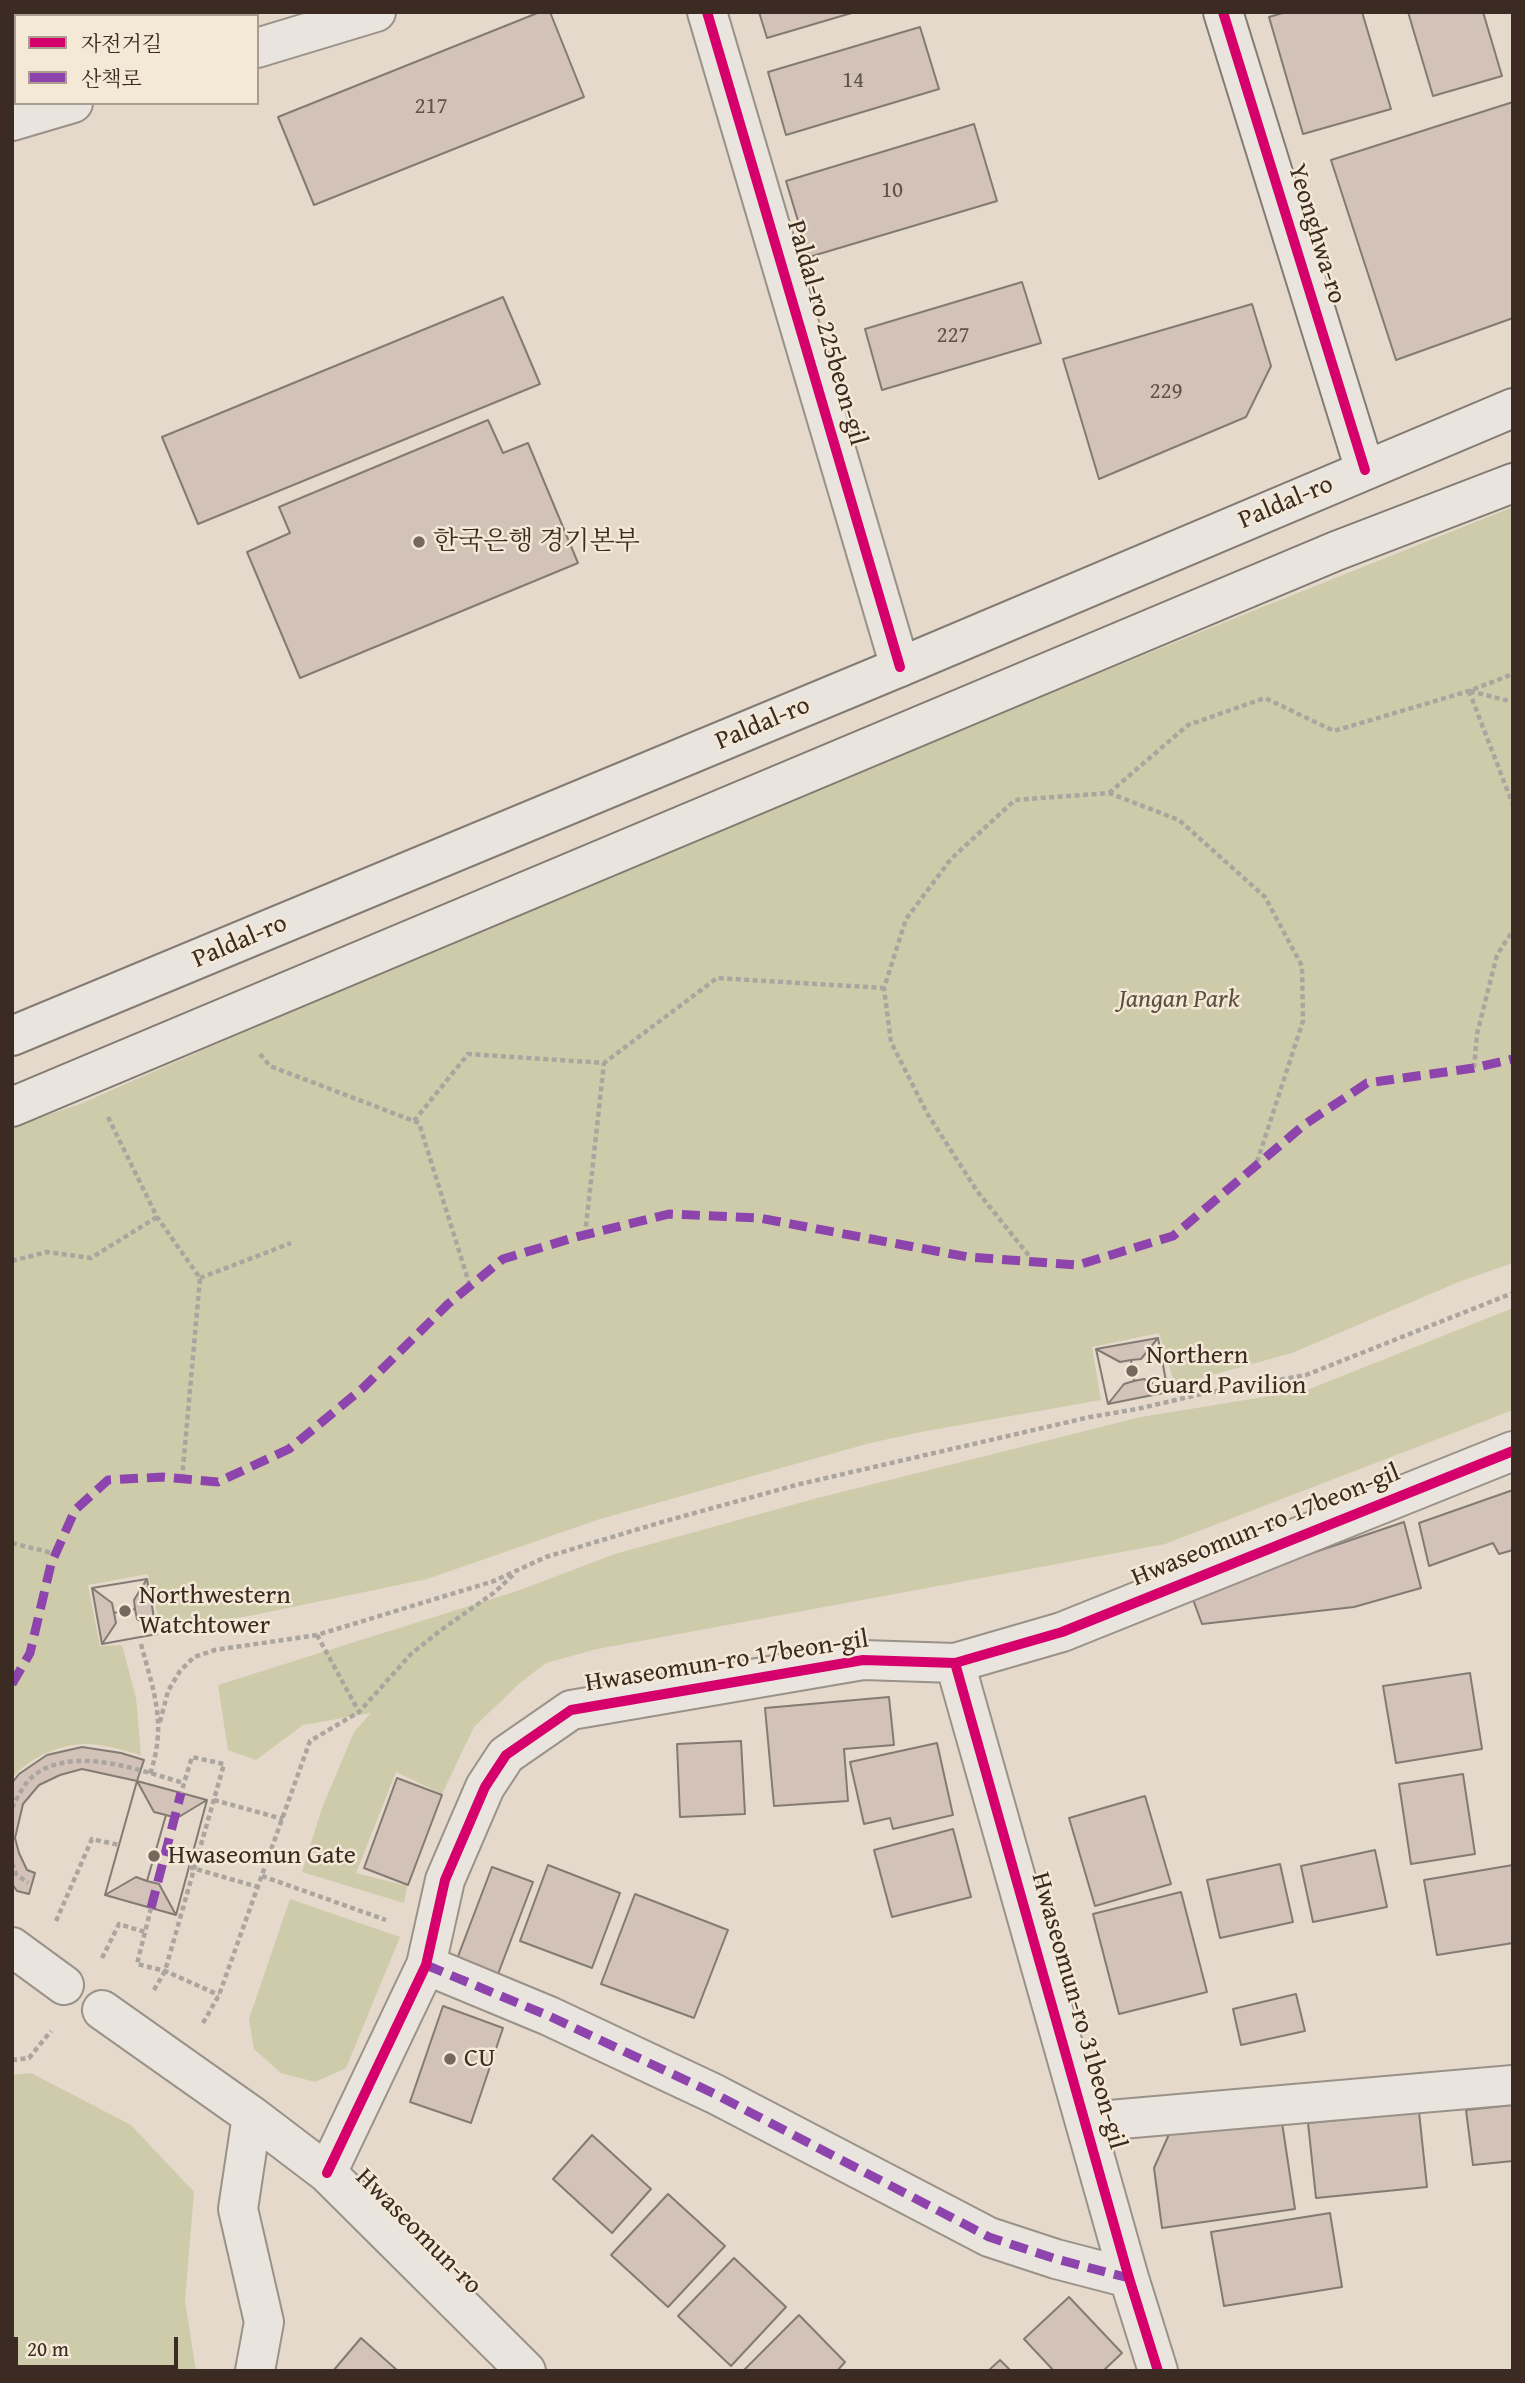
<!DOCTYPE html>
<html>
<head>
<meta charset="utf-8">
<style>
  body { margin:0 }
  #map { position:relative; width:1525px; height:2383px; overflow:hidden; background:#e4d9ca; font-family:"Gentium Book Plus","Noto Serif KR",serif }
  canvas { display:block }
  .frame { position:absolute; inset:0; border:14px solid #3b2b23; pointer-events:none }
  .legend { position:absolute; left:14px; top:14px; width:245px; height:91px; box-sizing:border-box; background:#f4e8d6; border:2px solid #aa9c8e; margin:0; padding:9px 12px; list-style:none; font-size:21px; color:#3b2b23 }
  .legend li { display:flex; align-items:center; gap:14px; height:35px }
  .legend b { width:35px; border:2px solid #aa9c8e }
  .scale { position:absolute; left:14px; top:2337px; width:164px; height:32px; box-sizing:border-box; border:4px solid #3b2b23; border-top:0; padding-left:9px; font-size:21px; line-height:24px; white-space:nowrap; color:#3b2b23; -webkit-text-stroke:5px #f4e8d6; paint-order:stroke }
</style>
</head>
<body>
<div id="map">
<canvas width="1525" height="2383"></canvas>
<div class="frame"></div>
<ul class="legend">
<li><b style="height:9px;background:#d6006c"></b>자전거길</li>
<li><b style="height:9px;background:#8e44ad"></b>산책로</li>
</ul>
<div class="scale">20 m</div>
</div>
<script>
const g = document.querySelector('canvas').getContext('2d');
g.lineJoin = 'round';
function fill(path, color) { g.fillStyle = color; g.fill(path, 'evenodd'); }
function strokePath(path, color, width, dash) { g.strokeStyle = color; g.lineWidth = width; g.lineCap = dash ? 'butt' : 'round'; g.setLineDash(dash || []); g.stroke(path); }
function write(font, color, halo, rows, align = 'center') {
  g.font = font + ' "Gentium Book Plus","Noto Serif KR",serif'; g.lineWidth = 5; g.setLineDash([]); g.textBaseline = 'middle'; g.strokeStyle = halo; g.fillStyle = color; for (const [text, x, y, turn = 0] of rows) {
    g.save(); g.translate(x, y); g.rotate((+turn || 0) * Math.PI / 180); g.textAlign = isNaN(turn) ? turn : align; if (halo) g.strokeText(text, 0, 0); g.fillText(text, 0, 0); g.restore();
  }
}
fill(new Path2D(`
  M 1513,507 L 1513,1263 L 1461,1281 L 1292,1353 L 1175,1385 L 1159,1333 L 1092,1347 L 1101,1400 L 926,1431 L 870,1443 L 600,1519 L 427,1579 L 249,1616 L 161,1629 L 148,1574 L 88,1585 L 100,1646 L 122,1645 L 136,1698 L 141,1755 C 123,1750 100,1743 81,1744 C 57,1746 26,1759 12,1779 L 12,1127 L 80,1104 C 554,895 1032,698 1513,507 Z
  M 1513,1308 L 1513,1410 L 1165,1544 L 597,1649 L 546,1663 L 521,1682 L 474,1727 L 442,1794 L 396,1772 L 356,1873 L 407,1886 L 404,1903 L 302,1872 L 322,1808 L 354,1732 L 371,1713 L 303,1725 L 256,1760 L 228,1750 L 218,1685 L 520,1590 L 615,1554 L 814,1499 L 1141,1417 L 1307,1390 Z
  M 290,1899 L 400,1937 L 346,2068 L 315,2082 L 281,2073 L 254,2049 L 249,2019 Z
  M 31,2073 L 131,2125 L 194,2192 L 185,2301 L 196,2371 L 12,2371 L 12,2075 Z`), '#cecbaa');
const building = new Path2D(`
  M 12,12 L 43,12 L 44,16 L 16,16 L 16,82 L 12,83 Z
  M 75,12 L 161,12 L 162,16 L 76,16 Z
  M 540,12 L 550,12 L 584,97 L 314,205 L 278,117 Z
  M 759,12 L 855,12 L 767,38 Z
  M 1286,12 L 1362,12 L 1391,109 L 1303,134 L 1269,17 Z
  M 1408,12 L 1483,12 L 1502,76 L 1433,96 Z
  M 920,27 L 939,89 L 786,135 L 768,72 Z
  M 1513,102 L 1513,318 L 1396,360 L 1331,160 Z
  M 974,124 L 997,201 L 809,257 L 786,181 Z
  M 1022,282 L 1041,343 L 882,390 L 865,329 Z
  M 503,297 L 540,384 L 198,524 L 162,437 Z
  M 1252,304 L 1271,366 L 1246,417 L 1099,479 L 1063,359 Z
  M 488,420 L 503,453 L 528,443 L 578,563 L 300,678 L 247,552 L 290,533 L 279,507 Z
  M 1158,1338 L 1168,1392 L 1108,1404 L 1096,1349 Z
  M 1158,1338 L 1168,1392 L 1144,1379 L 1134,1381 L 1131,1360 L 1141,1359 Z
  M 1096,1349 L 1120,1362 L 1131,1360 L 1134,1381 L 1124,1384 L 1108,1404 Z
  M 1513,1490 L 1513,1550 L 1499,1554 L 1493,1543 L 1429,1566 L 1419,1523 Z
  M 1404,1522 L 1421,1588 L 1354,1607 L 1202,1624 L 1191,1594 Z
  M 147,1579 L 157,1634 L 102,1644 L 92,1588 Z
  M 147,1579 L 134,1600 L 135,1609 L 114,1613 L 112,1603 L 92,1588 Z
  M 135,1609 L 137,1619 L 157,1634 L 102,1644 L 116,1623 L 114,1613 Z
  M 1470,1673 L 1482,1749 L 1396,1763 L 1383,1686 Z
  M 889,1697 L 894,1745 L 844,1749 L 848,1801 L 774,1806 L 765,1708 Z
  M 741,1741 L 745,1814 L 680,1817 L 677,1744 Z
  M 937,1743 L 953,1815 L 893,1829 L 890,1818 L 864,1824 L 850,1762 Z
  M 82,1747 L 121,1753 L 144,1760 L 137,1781 L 82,1769 L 60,1775 L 39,1785 L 23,1804 L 15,1838 L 19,1853 L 27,1870 L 35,1873 L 29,1894 L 17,1891 L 12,1884 L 12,1783 L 19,1774 L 47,1755 Z
  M 1463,1774 L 1475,1854 L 1411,1864 L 1399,1784 Z
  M 397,1778 L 442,1795 L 408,1885 L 364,1868 Z
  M 137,1781 L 207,1800 L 176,1915 L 105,1895 Z
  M 137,1781 L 154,1812 L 166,1815 L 147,1881 L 136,1877 L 105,1895 Z
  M 1145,1796 L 1171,1884 L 1095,1906 L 1069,1818 Z
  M 207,1800 L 189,1867 L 176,1915 L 159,1884 L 147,1881 L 166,1815 L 177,1818 Z
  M 953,1829 L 971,1897 L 892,1917 L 874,1850 Z
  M 1375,1850 L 1387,1907 L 1313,1922 L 1301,1866 Z
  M 1280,1864 L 1293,1922 L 1220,1938 L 1207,1880 Z
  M 548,1865 L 620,1893 L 592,1968 L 520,1941 Z
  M 1513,1865 L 1513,1943 L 1437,1955 L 1424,1880 Z
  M 492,1867 L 533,1882 L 498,1974 L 457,1959 Z
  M 1181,1892 L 1207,1992 L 1119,2014 L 1093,1914 Z
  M 635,1894 L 728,1930 L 694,2018 L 601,1984 Z
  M 1296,1994 L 1305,2031 L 1241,2045 L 1233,2009 Z
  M 443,2006 L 503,2028 L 471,2123 L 410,2102 Z
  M 1513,2105 L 1513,2161 L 1473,2165 L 1466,2110 Z
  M 1419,2112 L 1427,2187 L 1316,2198 L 1308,2123 Z
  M 1281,2116 L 1295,2209 L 1162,2228 L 1154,2168 L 1170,2132 Z
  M 592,2135 L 651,2189 L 612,2233 L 553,2179 Z
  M 668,2194 L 725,2246 L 668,2307 L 611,2255 Z
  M 1330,2213 L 1342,2287 L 1224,2306 L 1211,2232 Z
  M 734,2258 L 786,2307 L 731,2366 L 678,2316 Z
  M 1069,2297 L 1122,2353 L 1103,2371 L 1054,2371 L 1024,2339 Z
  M 799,2315 L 845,2362 L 837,2371 L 743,2371 Z
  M 361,2338 L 398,2371 L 333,2371 Z
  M 1000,2360 L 1011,2371 L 988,2371 Z`);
fill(building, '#d2c2b7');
strokePath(building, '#837b73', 2);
const street = new Path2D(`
  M 707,12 L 900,667
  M 257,48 L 376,12
  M 12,121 L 73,103
  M 955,1663 L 1129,2278 L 1158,2371
  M 12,1947 L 64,1985
  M 426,1965 L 549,2016 L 715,2094 L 989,2237 L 1056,2259 L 1129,2278
  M 102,2010 L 252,2116 L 327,2173 L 526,2371
  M 252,2116 L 238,2209 L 264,2322 L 255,2371
  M 1087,2122 L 1513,2085
  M 327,2173 L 426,1965 L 445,1880 L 485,1787 L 506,1755 L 571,1710 L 863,1660 L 955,1663 L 1062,1632 L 1513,1451`);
const secondary = new Path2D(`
  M 1223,12 L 1365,470
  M 12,1036 L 900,667 L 1513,408
  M 12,1107 L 1336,551 L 1513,483`);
strokePath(street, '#9a9289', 42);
strokePath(secondary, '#837b73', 42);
strokePath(new Path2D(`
  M 1469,691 L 1513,805
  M 1470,691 L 1513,702
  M 1109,793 L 1188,725 L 1265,698 L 1334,731 L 1469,691 L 1513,674
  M 260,1054 L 270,1066 L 419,1123 L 470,1286
  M 1474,1068 L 1477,1034 L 1497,955 L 1513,930
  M 108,1117 L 157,1217 L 200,1278 L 182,1479
  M 414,1121 L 468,1054 L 604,1063 L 717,978 L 884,988
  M 585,1235 L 604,1063
  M 12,1261 L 47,1252 L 91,1258 L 157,1217
  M 1034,1262 L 977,1191 L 927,1113 L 891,1042 L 884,988 L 906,919 L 951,859 L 1015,800 L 1109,793 L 1179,820 L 1265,897 L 1302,966 L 1303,1021 L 1255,1168
  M 200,1278 L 291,1243
  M 12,1543 L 56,1554
  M 317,1635 L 359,1712
  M 141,1644 C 154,1693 167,1724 150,1774
  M 160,1722 L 168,1691 L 180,1671 L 194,1657 L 215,1650 L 317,1635 L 494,1581 L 546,1557 L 662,1522 L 796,1485 L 1090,1417 L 1137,1409 L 1206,1393 L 1306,1375 L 1513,1293
  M 214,1800 L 283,1819
  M 12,1808 C 18,1796 25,1781 37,1773 C 78,1746 141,1771 184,1783
  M 12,1863 L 16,1874 L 28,1883
  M 189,1867 L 258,1887
  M 262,1876 L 386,1920
  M 151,1908 L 137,1964 L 165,1971 L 219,1995
  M 56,1921 L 92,1839 L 119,1845
  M 102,1958 L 119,1924 L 145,1932
  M 154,1990 L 165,1971 L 224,1764 L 192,1757 L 181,1793
  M 203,2023 L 219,1995 L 310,1741 L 359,1712 L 411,1654 L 441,1630 L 495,1592 L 515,1573
  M 12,2060 L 29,2058 L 51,2031`), '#aba59f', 4.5, [5, 3.5]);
strokePath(street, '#e9e4dd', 38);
strokePath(secondary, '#e9e4dd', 38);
strokePath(new Path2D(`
  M 12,1684 L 30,1653 L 51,1564 L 75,1510 L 108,1480 L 163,1477 L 218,1482 L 289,1449 L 363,1388 L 448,1304 L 503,1259 L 576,1237 L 669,1214 L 759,1218 L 968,1257 L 1078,1265 L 1173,1236 L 1304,1125 L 1367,1083 L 1474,1068 L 1513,1059
  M 151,1908 L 181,1793
  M 426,1965 L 549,2016 L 715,2094 L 989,2237 L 1056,2259 L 1129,2278`), '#8e44ad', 9, [18, 9]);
strokePath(new Path2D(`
  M 707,12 L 900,667
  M 1223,12 L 1365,470
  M 955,1663 L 1129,2278 L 1158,2371
  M 327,2173 L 426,1965 L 445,1880 L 485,1787 L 506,1755 L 571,1710 L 863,1660 L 955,1663 L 1062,1632 L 1513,1451`), '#d6006c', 10);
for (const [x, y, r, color] of [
  [419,542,7,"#76685d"],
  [1132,1371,7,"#76685d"],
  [125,1611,7,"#76685d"],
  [154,1856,7,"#76685d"],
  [450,2059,7,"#76685d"]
]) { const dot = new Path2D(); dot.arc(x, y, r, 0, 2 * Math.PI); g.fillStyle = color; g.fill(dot); strokePath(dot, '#f4e8d6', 2.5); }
write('23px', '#615148', null, [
  ["14",853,81],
  ["217",431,107],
  ["10",892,191],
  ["227",953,336],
  ["229",1166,392]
]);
write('26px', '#3b2b23', '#f4e8d6', [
  ["Yeonghwa-ro",1316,234,73],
  ["Paldal-ro 225beon-gil",826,333,74],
  ["Paldal-ro",1286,503,-23],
  ["Paldal-ro",763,724,-23],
  ["Paldal-ro",240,942,-23],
  ["Hwaseomun-ro 17beon-gil",1266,1526,-22],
  ["Hwaseomun-ro 17beon-gil",727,1662,-9],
  ["Hwaseomun-ro 31beon-gil",1078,2011,74],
  ["Hwaseomun-ro",418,2232,45]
]);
write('26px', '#3b2b23', '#f4e8d6', [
  ["한국은행 경기본부",433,542],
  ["Northern",1146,1356],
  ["Guard Pavilion",1146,1386],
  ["Northwestern",139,1596],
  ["Watchtower",139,1626],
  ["Hwaseomun Gate",168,1856],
  ["CU",464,2059]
], 'left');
write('italic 26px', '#5b503e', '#f4e8d6', [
  ["Jangan Park",1179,1000]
]);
</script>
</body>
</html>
